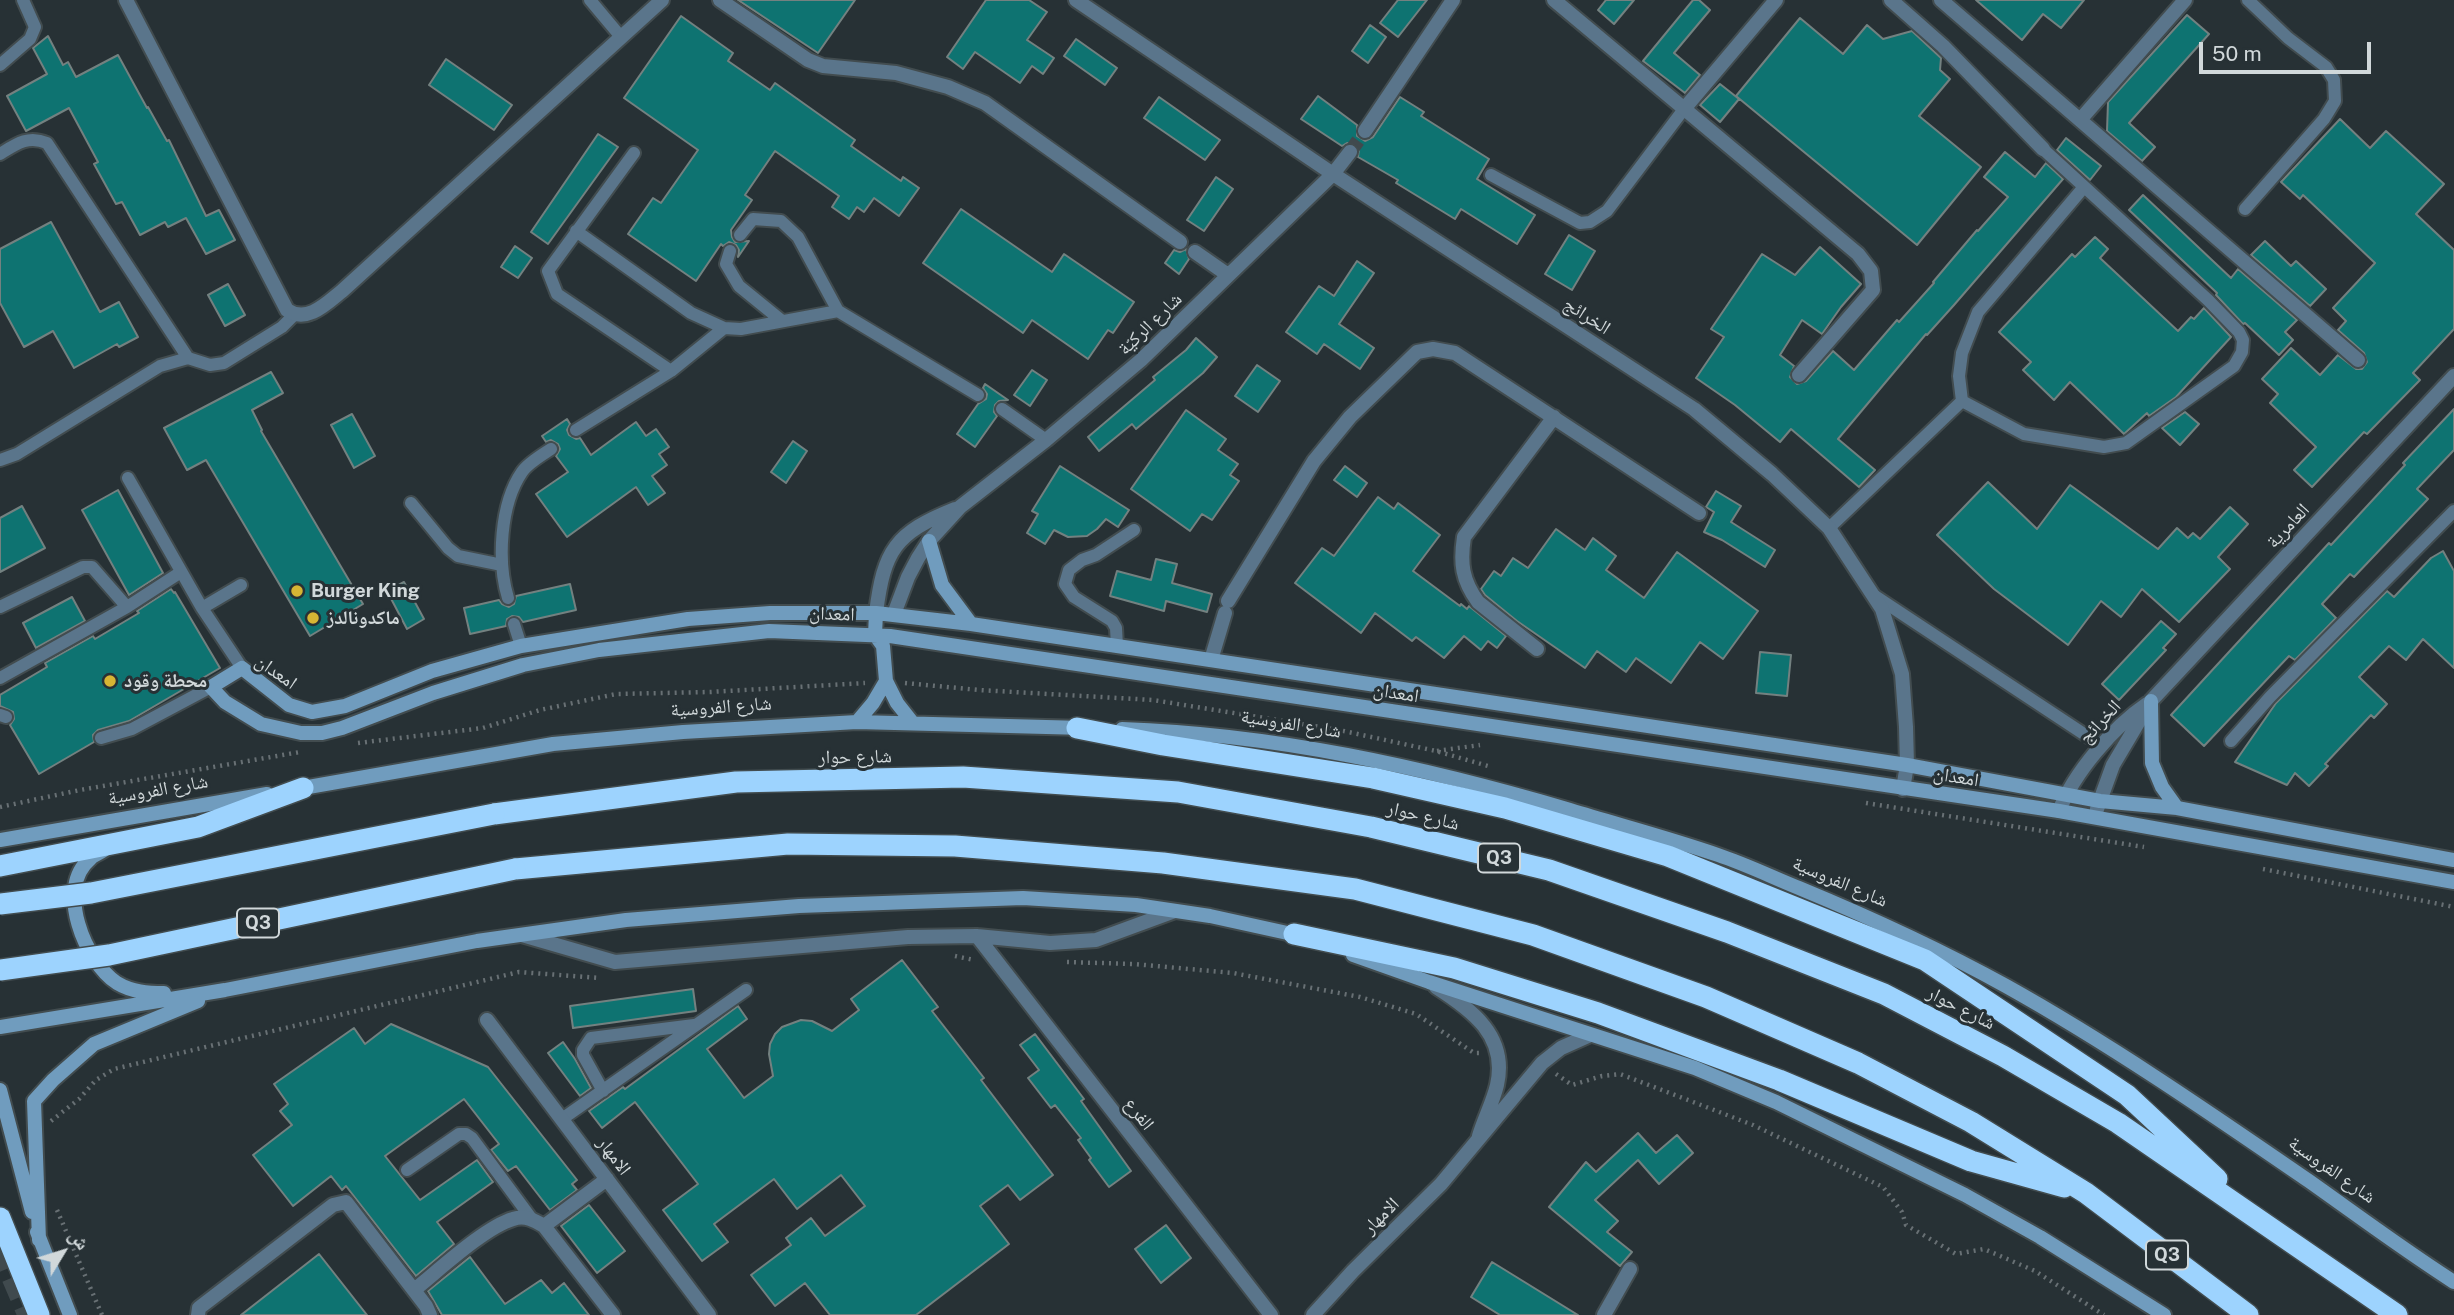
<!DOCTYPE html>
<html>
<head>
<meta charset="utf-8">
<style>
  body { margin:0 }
  #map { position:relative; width:2454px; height:1315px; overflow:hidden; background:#273135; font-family:"Public Sans","Noto Naskh Arabic",sans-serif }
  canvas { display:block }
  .north { position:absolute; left:28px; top:1217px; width:70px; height:70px; -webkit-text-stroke:5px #273135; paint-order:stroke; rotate:52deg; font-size:19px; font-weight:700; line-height:28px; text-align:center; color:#d1d8da }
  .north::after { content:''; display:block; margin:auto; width:24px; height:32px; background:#d1d8da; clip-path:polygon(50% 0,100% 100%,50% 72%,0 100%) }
  .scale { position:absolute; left:2199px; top:42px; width:172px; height:32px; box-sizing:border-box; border:4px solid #d1d8da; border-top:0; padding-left:9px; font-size:21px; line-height:24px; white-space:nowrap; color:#d1d8da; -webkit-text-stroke:5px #273135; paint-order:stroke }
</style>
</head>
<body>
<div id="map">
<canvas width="2454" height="1315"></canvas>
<div class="north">ش</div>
<div class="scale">50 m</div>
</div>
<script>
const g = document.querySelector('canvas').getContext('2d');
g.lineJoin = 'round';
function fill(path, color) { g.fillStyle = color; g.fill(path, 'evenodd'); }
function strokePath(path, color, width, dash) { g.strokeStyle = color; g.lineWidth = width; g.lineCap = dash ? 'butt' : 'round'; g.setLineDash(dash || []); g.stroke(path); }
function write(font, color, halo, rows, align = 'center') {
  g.font = font + ' "Public Sans","Noto Naskh Arabic",sans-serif'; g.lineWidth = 6; g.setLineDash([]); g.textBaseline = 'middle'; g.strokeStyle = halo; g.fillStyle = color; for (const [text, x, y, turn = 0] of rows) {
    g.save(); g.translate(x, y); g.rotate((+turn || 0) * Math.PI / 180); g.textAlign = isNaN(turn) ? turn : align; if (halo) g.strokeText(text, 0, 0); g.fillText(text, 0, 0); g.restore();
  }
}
const building = new Path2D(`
  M 738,0 L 855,0 L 818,53 Z
  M 986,0 L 1029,0 L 1047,12 L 1027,40 L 1054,58 L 1043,74 L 1032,66 L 1020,83 L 975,52 L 963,69 L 947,57 Z
  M 1398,0 L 1427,0 L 1398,37 L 1380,23 Z
  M 1606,0 L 1634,0 L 1614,24 L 1598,10 Z
  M 1693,0 L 1699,0 L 1710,10 L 1674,53 L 1700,75 L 1685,93 L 1643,61 Z
  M 1976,0 L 2084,0 L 2061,28 L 2043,14 L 2022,40 Z
  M 2187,15 L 2209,34 L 2129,123 L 2155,147 L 2142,161 L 2107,131 L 2108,102 Z
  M 681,16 L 733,53 L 728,61 L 770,90 L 775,83 L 855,140 L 851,146 L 901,181 L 903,177 L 919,188 L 899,216 L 874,198 L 864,212 L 857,207 L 849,219 L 832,207 L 839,196 L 775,151 L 745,195 L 752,200 L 731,230 L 732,237 L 735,242 L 749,241 L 738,257 L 739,250 L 736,245 L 729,242 L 723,246 L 721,244 L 696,281 L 628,234 L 653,198 L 661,203 L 698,150 L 624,98 Z
  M 1800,18 L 1843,54 L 1867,25 L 1883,39 L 1912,31 L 1941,58 L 1940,70 L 1950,79 L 1919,116 L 1981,167 L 1917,245 L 1736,96 Z
  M 1370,25 L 1386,37 L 1368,63 L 1352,51 Z
  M 48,36 L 63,65 L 68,62 L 76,77 L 118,55 L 147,108 L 148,107 L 167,141 L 169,140 L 206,216 L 219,210 L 235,240 L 206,254 L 186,218 L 168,227 L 165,222 L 140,235 L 122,202 L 116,204 L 94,164 L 98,162 L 69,108 L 26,131 L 7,96 L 47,74 L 33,48 Z
  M 1076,39 L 1117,68 L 1105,85 L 1064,56 Z
  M 446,59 L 512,105 L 494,130 L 429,85 Z
  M 1720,84 L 1739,99 L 1720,122 L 1700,105 Z
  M 1318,96 L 1357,125 L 1357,136 L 1365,141 L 1373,137 L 1400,97 L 1424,112 L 1421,116 L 1489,159 L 1477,179 L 1535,215 L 1517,244 L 1461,209 L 1455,219 L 1396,183 L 1398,180 L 1358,157 L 1359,149 L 1355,144 L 1347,143 L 1342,146 L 1301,119 Z
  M 1159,97 L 1220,140 L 1205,160 L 1144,118 Z
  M 2340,119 L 2370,148 L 2386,131 L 2444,184 L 2416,214 L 2454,250 L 2454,329 L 2413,373 L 2420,380 L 2367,434 L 2364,432 L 2312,487 L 2294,470 L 2316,447 L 2270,403 L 2278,394 L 2262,379 L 2291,348 L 2320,375 L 2338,355 L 2356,369 L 2362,369 L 2367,362 L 2364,353 L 2338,330 L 2346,321 L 2333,308 L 2375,263 L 2303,195 L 2300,199 L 2281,182 Z
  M 598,134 L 618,147 L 548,244 L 531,232 Z
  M 2066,138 L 2101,166 L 2090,180 L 2057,150 Z
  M 2005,152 L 2035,177 L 2046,163 L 2063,179 L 1954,305 L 1927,335 L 1926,334 L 1838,439 L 1875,470 L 1859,487 L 1791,429 L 1780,442 L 1735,405 L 1696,378 L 1724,337 L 1711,329 L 1762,254 L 1795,275 L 1820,247 L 1861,284 L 1841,307 L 1822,334 L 1802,320 L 1780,355 L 1794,366 L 1790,377 L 1797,384 L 1806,381 L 1833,351 L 1854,370 L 1897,320 L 1899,322 L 1934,283 L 1933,282 L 1977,230 L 1978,231 L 2008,197 L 1984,177 Z
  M 1216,177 L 1233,189 L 1204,231 L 1187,220 Z
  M 2143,195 L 2231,278 L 2238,269 L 2297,320 L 2285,332 L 2293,340 L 2279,355 L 2245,323 L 2243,324 L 2216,295 L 2217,293 L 2129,210 Z
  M 961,209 L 1052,272 L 1064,254 L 1134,302 L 1113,333 L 1108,330 L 1088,359 L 1032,320 L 1023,333 L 923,263 Z
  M 51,222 L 100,312 L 119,302 L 138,337 L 119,347 L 117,344 L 74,368 L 53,331 L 24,347 L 0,303 L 0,249 Z
  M 1569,235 L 1595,251 L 1572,290 L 1545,274 Z
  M 2095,237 L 2108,249 L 2100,258 L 2178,331 L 2191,317 L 2194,319 L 2204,308 L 2231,337 L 2176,397 L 2149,416 L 2147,413 L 2124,434 L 2070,382 L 2054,400 L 2023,370 L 2031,362 L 1999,332 L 2072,254 L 2075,257 Z
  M 2265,241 L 2291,266 L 2296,261 L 2326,289 L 2310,306 L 2251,255 Z
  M 515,246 L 532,258 L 518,278 L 501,267 Z
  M 1186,249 L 1189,259 L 1179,274 L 1165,263 L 1174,250 L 1180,252 Z
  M 1357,261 L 1374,273 L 1339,324 L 1374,348 L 1360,369 L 1324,344 L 1317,354 L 1286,332 L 1319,286 L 1334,296 Z
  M 228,284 L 245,315 L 225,326 L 208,295 Z
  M 1196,338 L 1217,357 L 1203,373 L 1136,429 L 1132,424 L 1099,451 L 1088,437 L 1155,380 L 1153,377 L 1186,350 Z
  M 1257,365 L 1280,381 L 1258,412 L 1235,396 Z
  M 1032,370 L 1047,380 L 1030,406 L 1014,395 Z
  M 271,372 L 283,393 L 252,410 L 262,430 L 261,431 L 363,604 L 310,636 L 206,460 L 187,470 L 164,428 Z
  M 985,384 L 1008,400 L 999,401 L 995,405 L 994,412 L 997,416 L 975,447 L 957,434 L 978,404 L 986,399 L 987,394 L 983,388 Z
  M 2454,409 L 2454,450 L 2417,489 L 2428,499 L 2354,577 L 2350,574 L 2322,604 L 2336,618 L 2295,660 L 2289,656 L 2204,746 L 2171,715 L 2329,543 L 2331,545 L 2405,465 L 2403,463 Z
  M 1186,410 L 1226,439 L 1218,450 L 1238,464 L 1230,475 L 1239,481 L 1212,520 L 1202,514 L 1190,531 L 1131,489 Z
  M 2185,412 L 2199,424 L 2180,445 L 2162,428 Z
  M 352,414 L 375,456 L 354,468 L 331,425 Z
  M 567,419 L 570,424 L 567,430 L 569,435 L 576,439 L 580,438 L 591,455 L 636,422 L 646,436 L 656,429 L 669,447 L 659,454 L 667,465 L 652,476 L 665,493 L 648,505 L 636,487 L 567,537 L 536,494 L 568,472 L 556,456 L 560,449 L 558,444 L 551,440 L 546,442 L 542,436 Z
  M 793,441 L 807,451 L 786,483 L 771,472 Z
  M 1060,466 L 1129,510 L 1118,527 L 1106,519 L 1097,529 L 1087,536 L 1068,537 L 1054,530 L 1045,544 L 1027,533 L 1038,514 L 1032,511 Z
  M 1345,466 L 1367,483 L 1357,497 L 1334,480 Z
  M 1988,482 L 2037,529 L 2070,485 L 2158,549 L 2177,528 L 2188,538 L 2193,533 L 2200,539 L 2230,507 L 2248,524 L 2218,557 L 2230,569 L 2179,622 L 2142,589 L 2121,617 L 2101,601 L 2068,645 L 1994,589 L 1937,535 Z
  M 118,490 L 163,573 L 129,595 L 82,510 Z
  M 1716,491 L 1741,506 L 1731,522 L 1775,550 L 1765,567 L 1722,540 L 1704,532 L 1714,512 L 1706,507 Z
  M 1378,497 L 1394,509 L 1398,503 L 1440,535 L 1413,571 L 1460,606 L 1461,604 L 1467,609 L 1469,606 L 1506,636 L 1497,648 L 1488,641 L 1481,650 L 1464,636 L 1444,658 L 1416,637 L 1412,641 L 1375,613 L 1361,633 L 1295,583 L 1322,548 L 1334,556 Z
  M 22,506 L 45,548 L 0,572 L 0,518 Z
  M 1556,529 L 1585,550 L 1593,538 L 1616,556 L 1606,570 L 1644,598 L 1677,552 L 1758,611 L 1723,659 L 1700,642 L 1671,683 L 1636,658 L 1626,672 L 1597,651 L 1585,668 L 1517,621 L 1485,595 L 1481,589 L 1494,571 L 1501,576 L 1513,558 L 1528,568 Z
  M 2443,551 L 2454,571 L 2454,668 L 2423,639 L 2406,660 L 2389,646 L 2359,677 L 2387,704 L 2374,718 L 2371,715 L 2325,764 L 2328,766 L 2309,786 L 2295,773 L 2287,785 L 2235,762 L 2276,703 L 2387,591 L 2394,597 L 2431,558 Z
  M 1156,559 L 1177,564 L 1172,583 L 1212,594 L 1207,612 L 1166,601 L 1164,611 L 1110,596 L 1117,571 L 1151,580 Z
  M 404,582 L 424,619 L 407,629 L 387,591 Z
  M 570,584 L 576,610 L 523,622 L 519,617 L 512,616 L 507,619 L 506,626 L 470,634 L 464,608 L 499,600 L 502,604 L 509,607 L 514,604 L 516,596 Z
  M 171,589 L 174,593 L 175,592 L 220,668 L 129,721 L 98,730 L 93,735 L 94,742 L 39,774 L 10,725 L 14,719 L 13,712 L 0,706 L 0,695 L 47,667 L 45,663 L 93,636 L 95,639 L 139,613 L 137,611 Z
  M 72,597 L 85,621 L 36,648 L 23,623 Z
  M 2161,621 L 2176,634 L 2163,648 L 2166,650 L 2119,700 L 2102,684 Z
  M 1760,652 L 1791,655 L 1787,696 L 1756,693 Z
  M 902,960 L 938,1007 L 932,1011 L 984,1078 L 981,1080 L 1053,1175 L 1020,1200 L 1008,1185 L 980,1206 L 1009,1244 L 916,1315 L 830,1315 L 805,1283 L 775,1306 L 751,1275 L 791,1245 L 786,1238 L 811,1218 L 825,1236 L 865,1206 L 841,1175 L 797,1209 L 774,1179 L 714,1224 L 728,1242 L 702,1261 L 663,1210 L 698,1184 L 635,1102 L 602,1128 L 589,1111 L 623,1087 L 625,1089 L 738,1006 L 747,1019 L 707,1049 L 744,1098 L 773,1076 L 769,1054 L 770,1044 L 775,1034 L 782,1027 L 801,1020 L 812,1021 L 832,1031 L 859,1010 L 851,999 Z
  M 693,989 L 696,1011 L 573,1028 L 570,1006 Z
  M 391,1024 L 488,1067 L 577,1180 L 572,1184 L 577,1190 L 550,1210 L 516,1166 L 508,1171 L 491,1150 L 499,1144 L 464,1099 L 385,1156 L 420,1200 L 477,1160 L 493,1182 L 437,1222 L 454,1244 L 416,1276 L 346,1186 L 342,1190 L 331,1176 L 293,1206 L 253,1155 L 292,1125 L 280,1111 L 288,1104 L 274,1084 L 354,1028 L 365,1044 Z
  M 1035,1034 L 1084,1099 L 1081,1101 L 1131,1171 L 1109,1187 L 1089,1160 L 1091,1158 L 1078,1140 L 1081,1138 L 1055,1105 L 1051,1108 L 1028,1078 L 1039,1070 L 1020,1045 Z
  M 563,1042 L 575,1059 L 591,1088 L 580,1096 L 548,1053 Z
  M 1638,1133 L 1656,1153 L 1677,1135 L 1693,1153 L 1659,1184 L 1638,1160 L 1595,1200 L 1618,1221 L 1607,1232 L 1632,1252 L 1620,1266 L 1549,1207 L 1586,1162 L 1596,1172 Z
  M 589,1205 L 625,1251 L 597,1273 L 561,1226 Z
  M 1166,1225 L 1191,1258 L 1161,1283 L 1135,1249 Z
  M 319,1254 L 367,1315 L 241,1315 Z
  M 470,1257 L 505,1304 L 541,1280 L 552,1293 L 564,1283 L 589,1315 L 442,1315 L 428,1291 Z
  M 1492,1262 L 1578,1315 L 1500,1315 L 1471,1297 Z`);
fill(building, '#0e7371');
strokePath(building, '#738180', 2);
strokePath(new Path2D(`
  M 1350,152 L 1365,131`), '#404a4e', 14, [14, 7]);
strokePath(new Path2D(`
  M 0,1249 L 28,1315`), '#404a4e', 21, [21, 10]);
const lane = new Path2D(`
  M 590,0 L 621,37
  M 0,65 L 30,39 L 35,27 L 23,0
  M 634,153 L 548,271 L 557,294 L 671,371
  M 0,154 C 16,144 28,135 47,143 L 188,358
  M 1491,175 L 1580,223 L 1590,222 L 1607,211 L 1684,109
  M 2245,209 L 2324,119 L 2335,101 L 2334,80 L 2326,67 L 2288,38 L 2248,0
  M 576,231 L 691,313 L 724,328 L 741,329 L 838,311 L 978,395
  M 740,235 L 753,219 L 781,221 L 798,237 L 838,311
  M 730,251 L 726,264 L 739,286 L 782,321
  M 1962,401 L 2024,434 L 2104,447 L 2126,443 L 2234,366 L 2242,352 L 2243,340 L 2239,332 L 2208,300 L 2043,149
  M 1002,409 L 1046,440
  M 576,430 L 671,371 L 724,328
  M 0,460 L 17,454 L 160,366 L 188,358 L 210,365 L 224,363 L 282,327 L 294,315
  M 128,478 L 202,608 L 242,668
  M 411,503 L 448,548 L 458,556 L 502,565
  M 1829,528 L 1962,401 L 1959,376 L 1962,353 L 1978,312 L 2084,187
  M 1875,596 L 2102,746
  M 508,598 C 497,562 500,504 522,472 C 528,463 542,455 551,449
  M 0,607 L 83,567 L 92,567 L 127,607
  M 202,608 L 241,585
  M 514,624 L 521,646
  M 1117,646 L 1116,628 L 1112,621 L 1074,597 L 1065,584 L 1069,570 L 1082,560 L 1096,555 L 1134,530
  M 0,678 L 127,607 L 181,572
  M 0,715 L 6,717
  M 101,738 L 132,729 L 211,687
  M 2231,741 L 2270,697 L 2454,511
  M 603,1091 L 583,1055 L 583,1050 L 591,1038 L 694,1025
  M 562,1119 L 746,990
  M 407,1170 L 459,1134 L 466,1134 L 472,1138 L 531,1218`);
const street = new Path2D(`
  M 126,0 L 287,310 C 307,324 327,303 342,291 L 662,0
  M 720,0 L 808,60 L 823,66 L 896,73 L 948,87 L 985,103 L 1180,242
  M 1076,0 L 1333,174 L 1694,409 L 1772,474 L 1829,528 L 1882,609 L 1902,674 L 1906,727 L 1907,765 L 1903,789
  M 1554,0 L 1858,254 L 1871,271 L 1873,290 L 1799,375
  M 1891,0 L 1943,46 L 2043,149
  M 1941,0 L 2080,120
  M 2185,0 L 2080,120 L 2358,360
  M 1684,109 L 1776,0
  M 1365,131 L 1453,0
  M 1195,252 L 1228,275
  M 1228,601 L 1314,461 L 1350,417 L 1417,352 L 1433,349 L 1455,353 L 1699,513
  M 876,613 C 884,550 895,533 955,509
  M 894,614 L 908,577 L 918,558 L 929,541 L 960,507 L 1046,440 L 1141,360 L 1333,174 L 1350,152
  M 1537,649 L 1478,602 C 1462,580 1460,563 1464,537 L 1554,417
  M 1211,660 L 1225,613
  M 2097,809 L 2113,765 L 2151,701 L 2454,376
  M 2059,811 C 2074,773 2113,727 2147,704
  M 522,935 L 615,962 L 908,937 L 977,936 L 1050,943 L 1096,940 L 1175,911
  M 977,936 L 1271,1315
  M 1436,987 C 1472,1010 1508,1036 1497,1085 C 1493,1102 1484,1119 1479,1136
  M 487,1020 L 709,1315
  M 544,1226 L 607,1179
  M 414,1290 C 438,1271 485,1227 513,1219 C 525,1215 534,1220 544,1226 L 613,1315
  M 198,1315 L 199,1308 L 333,1205 L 346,1202 L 426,1306 L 430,1315
  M 1313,1315 L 1353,1271 L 1441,1184 L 1542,1063 L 1561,1048 L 1590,1035
  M 1604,1315 L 1630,1269`);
const secondary = new Path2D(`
  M 929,541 L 942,585 L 971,624
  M 876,613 L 875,635 L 883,646 L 886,681 L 897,703 L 912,722
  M 2151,701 L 2152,763 L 2162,787 L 2177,808
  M 857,722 L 873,703 L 886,681
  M 1122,729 C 1274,734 1424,767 1570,810 C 1619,825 1669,838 1718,855 C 1745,864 1772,877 1799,888 C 1869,917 1939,949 2006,986 C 2110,1044 2210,1113 2309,1181 C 2357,1215 2404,1250 2454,1282
  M 297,789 L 553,744 L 683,732 L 857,722 L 1084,728
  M 0,840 L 267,794
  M 104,850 C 100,853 93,855 90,859 C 55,888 85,962 117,983 C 132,992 148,993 164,993
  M 2454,860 L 2177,808 L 2100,801 L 1907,765 L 971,624 L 876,613 L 770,613 L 688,619 L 521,646 L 432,671 L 345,706 L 312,712 L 289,705 L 242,668 L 211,687 L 225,702 L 261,724 L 301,733 L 322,733 L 342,728 L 433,693 L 523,665 L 599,650 L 769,631 L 890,636 L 2059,811 L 2454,882
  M 1353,955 L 1429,982 L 1695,1068 L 1776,1102 L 1965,1195 L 2040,1237 L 2164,1315
  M 0,1027 L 225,990 L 477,941 L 626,920 L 799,906 L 1023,898 L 1136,905 L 1210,916 L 1301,936
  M 0,1090 L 32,1212
  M 37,1232 L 70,1315
  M 39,1240 L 34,1101 L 53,1080 L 94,1044 L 198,1001`);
const highway = new Path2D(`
  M 1077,728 L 1163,745 L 1373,778 L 1505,808 L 1668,856 L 1925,960 L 2127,1095 L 2217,1179
  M 494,814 L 736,782 L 963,777 L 1178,792 L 1371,827 L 1549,870 L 1727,932 L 1884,994 L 2003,1056 L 2118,1123 L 2397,1315
  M 0,866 L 198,827 L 303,788
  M 515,869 L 788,844 L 955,846 L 1163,863 L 1355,889 L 1533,935 L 1706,997 L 1858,1063 L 1971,1122 L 2086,1193 L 2248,1315
  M 1294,934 L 1454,968 L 1598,1013 L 1779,1080 L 1971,1161 L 2064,1187
  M 0,1218 L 39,1315`);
strokePath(lane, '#424c4f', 16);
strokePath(street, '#424c4f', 18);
strokePath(secondary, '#424c4f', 18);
strokePath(highway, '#424c4f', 24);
strokePath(new Path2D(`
  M 905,683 L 979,690 L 1153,700 L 1339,730 L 1436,751 L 1488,766
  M 358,743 L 483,728 L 540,710 L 616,694 L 710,692 L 865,683
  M 1437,751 L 1480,745
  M 1866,803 L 2144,847
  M 0,807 L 80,790 L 300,752
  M 2263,869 L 2454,907
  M 955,956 L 974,960
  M 1067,962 L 1134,964 L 1233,973 L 1360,997 L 1416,1014 L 1474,1053 L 1479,1053
  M 1556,1074 L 1572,1085 L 1602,1076 L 1620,1074 L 1753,1125 L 1883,1187 L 1902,1212 L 1906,1225 L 1956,1254 L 1984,1249 L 2035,1271 L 2104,1315
  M 51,1121 L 79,1099 L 96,1080 L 114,1069 L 519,972 L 600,978
  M 57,1210 L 102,1315`), '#687074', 4.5, [2, 5]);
strokePath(lane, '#5a758b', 12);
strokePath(street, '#5a758b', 14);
strokePath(secondary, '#709cbe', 14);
strokePath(highway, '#9dd3fe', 21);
const highwayBridge = new Path2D(`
  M 0,904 L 91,893 L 494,814
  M 0,970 L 109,955 L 515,869`);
strokePath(highwayBridge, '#424c4f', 24, []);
strokePath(highwayBridge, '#9dd3fe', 21);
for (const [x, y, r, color] of [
  [297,591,7,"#d6b534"],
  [313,618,7,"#d6b534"],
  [110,681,7,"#d6b534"]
]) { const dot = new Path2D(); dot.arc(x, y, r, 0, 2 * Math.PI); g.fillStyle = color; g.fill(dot); strokePath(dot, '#273135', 2.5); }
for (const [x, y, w] of [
  [1499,858,42],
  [258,923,42],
  [2167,1255,42]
]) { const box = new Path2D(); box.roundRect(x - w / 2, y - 14.5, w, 29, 5); g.fillStyle = '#273135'; g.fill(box); strokePath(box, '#d1d8da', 2); }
write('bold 18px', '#d1d8da', null, [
  ["Q3",1499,858],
  ["Q3",258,923],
  ["Q3",2167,1255]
]);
write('19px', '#d1d8da', '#273135', [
  ["الخرائج",1587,316,33],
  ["شارع الركيّة",1150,324,-44],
  ["العامرية",2288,526,-47],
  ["امعدان",832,614,2],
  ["امعدان",276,672,35],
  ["امعدان",1396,693,9],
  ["شارع الفروسية",721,707,-4],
  ["الخرائج",2100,722,-47],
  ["شارع الفروسية",1291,724,9],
  ["شارع حوار",855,757,-1],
  ["امعدان",1956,777,9],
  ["شارع الفروسية",158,790,-10],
  ["شارع حوار",1423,816,13],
  ["شارع الفروسية",1840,882,23],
  ["شارع حوار",1961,1008,27],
  ["الفرع",1139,1114,52],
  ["الامهار",614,1156,53],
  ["شارع الفروسية",2332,1170,35],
  ["الامهار",1381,1216,-45]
]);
write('bold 19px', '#d1d8da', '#273135', [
  ["Burger King",311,591],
  ["ماكدونالدز",327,618],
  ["محطة وقود",124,681]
], 'left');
</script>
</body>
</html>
